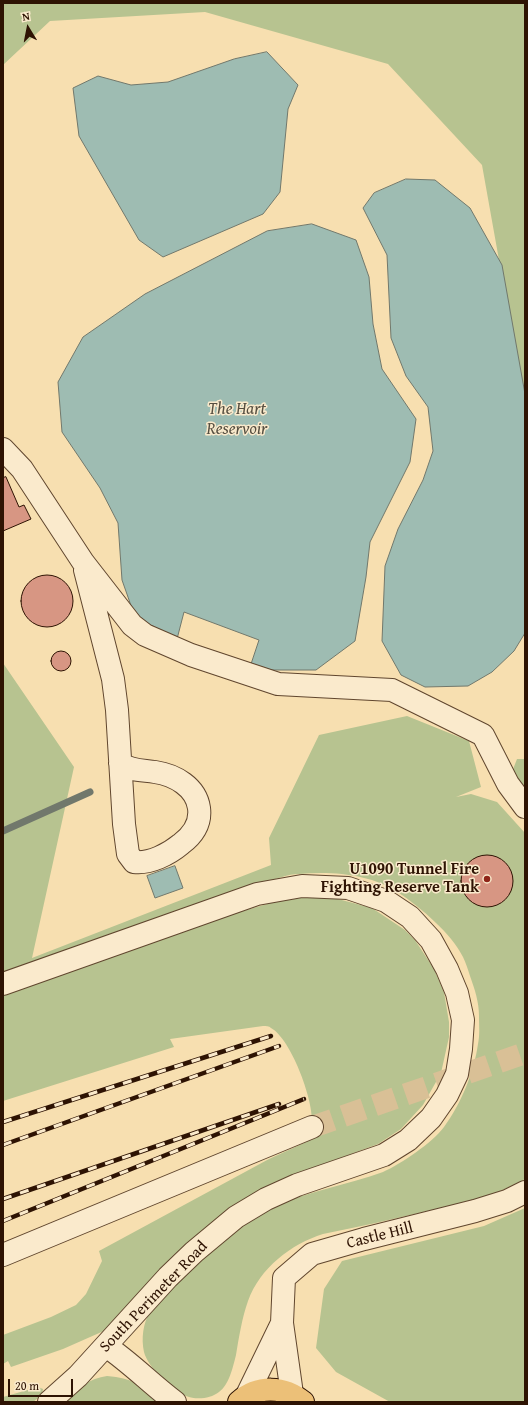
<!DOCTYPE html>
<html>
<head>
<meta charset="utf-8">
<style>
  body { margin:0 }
  #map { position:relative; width:528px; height:1405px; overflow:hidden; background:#f7dfb0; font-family:"Gentium Book Plus",serif }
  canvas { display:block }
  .frame { position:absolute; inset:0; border:4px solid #2e1303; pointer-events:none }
  .north { position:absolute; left:8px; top:8px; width:40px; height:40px; -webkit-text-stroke:3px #faeacc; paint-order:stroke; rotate:350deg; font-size:11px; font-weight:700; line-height:16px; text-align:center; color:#2e1303 }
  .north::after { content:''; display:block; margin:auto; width:14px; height:18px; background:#2e1303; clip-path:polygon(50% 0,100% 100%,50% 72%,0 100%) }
  .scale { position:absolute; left:8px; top:1379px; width:65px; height:18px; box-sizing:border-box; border:2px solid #2e1303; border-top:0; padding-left:5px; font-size:12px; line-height:14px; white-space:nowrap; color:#2e1303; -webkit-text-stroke:3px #faeacc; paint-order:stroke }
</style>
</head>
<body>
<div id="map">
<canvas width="528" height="1405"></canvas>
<div class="frame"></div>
<div class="north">N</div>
<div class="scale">20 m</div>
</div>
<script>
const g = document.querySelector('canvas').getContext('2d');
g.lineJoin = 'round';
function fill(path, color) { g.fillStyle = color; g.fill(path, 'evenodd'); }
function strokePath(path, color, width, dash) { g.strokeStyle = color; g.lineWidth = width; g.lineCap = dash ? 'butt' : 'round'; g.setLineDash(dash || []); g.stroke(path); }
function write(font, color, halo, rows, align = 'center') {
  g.font = font + ' "Gentium Book Plus",serif'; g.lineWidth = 3; g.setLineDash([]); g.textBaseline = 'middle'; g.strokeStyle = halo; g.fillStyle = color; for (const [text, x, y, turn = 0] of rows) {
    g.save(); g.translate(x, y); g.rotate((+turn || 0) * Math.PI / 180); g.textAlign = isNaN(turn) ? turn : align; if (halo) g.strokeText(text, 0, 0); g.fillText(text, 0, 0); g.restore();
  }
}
fill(new Path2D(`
  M 3,3 L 525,3 L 525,392 L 521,383 L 482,165 L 388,64 L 205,12 L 50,21 L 3,65 Z
  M 3,663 L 74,767 L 32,958 L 271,865 L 269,838 L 319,735 L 407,716 L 469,741 L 481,787 L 456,797 L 471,794 L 497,802 L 525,833 L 525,1179 C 494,1197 458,1205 423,1212 C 390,1220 357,1227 323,1234 C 291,1244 260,1268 248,1301 C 242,1318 239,1337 236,1355 C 233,1367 229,1385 219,1392 C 210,1399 196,1400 186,1396 C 171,1391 148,1367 144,1352 C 141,1339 143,1323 150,1312 C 155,1302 166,1294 173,1287 C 203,1256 238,1224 277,1206 C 310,1190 348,1185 383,1172 C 401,1164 432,1143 444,1127 C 461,1104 474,1072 478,1044 C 480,1035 479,1026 479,1016 C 479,1002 475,990 470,976 C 468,970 466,963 463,957 C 452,934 420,907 399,893 C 371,874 333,871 299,874 C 288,874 276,879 266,882 C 234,890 204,901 173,912 C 117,933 60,953 3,973 Z
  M 517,759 L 525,759 L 525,791 L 510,777 Z
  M 314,896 L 338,899 L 372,908 L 405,930 L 415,940 L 434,969 L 444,992 L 449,1022 L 449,1037 L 441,1073 L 423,1105 L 401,1129 L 378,1144 L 279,1181 L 106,1330 L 63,1349 L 11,1367 L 8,1361 L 3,1364 L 3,1335 L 51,1317 L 76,1305 L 86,1294 L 102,1261 L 99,1251 L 269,1159 L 304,1143 L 309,1140 C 310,1134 312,1127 312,1121 C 313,1099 291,1039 271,1028 C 269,1026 266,1026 263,1026 L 170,1039 L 174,1047 L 3,1101 L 3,995 L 226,916 L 274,902 Z
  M 525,1208 L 525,1402 L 390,1402 L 336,1372 L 316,1348 L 324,1289 L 342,1261 L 484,1226 Z
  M 107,1376 C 133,1378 140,1385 159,1402 L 67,1402 L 65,1400 C 77,1389 90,1378 107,1376 Z
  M 38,1387 L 43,1389 L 42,1395 L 33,1402 L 3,1402 L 3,1397 Z`), '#b7c390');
const water = new Path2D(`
  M 267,52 L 298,85 L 288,109 L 280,192 L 263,214 L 163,257 L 139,240 L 79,136 L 73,88 L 98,76 L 131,85 L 168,82 L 234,59 Z
  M 406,179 L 435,180 L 470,208 L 502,265 L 525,394 L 525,633 L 514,651 L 492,672 L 468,686 L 425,687 L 401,675 L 382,641 L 385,566 L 398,529 L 423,480 L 433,451 L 428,407 L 406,376 L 391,338 L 387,255 L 363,208 L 374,193 Z
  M 312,224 L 356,240 L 369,277 L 373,324 L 382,369 L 416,419 L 410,462 L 370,542 L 366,577 L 355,641 L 316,670 L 249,670 L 259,640 L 184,612 L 177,639 L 135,617 L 122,580 L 118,523 L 100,488 L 62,432 L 58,382 L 83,337 L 145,294 L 267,231 Z
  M 175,866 L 183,888 L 155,898 L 147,876 Z`);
fill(water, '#9ebcb2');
strokePath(water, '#71786c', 1);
strokePath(new Path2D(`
  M 3,831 L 90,792`), '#71786c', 7);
const building = new Path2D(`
  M 6,477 L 19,507 L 24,505 L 31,519 L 3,531 L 3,478 Z
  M21 601a26 26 0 1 1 52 0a26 26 0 1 1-52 0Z
  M51 661a10 10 0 1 1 20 0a10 10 0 1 1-20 0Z
  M461 881a26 26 0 1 1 52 0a26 26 0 1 1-52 0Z`);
fill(building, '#d79683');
strokePath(building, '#2e1303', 1);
strokePath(new Path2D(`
  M 312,1127 L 525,1053`), '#d9c096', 22, [22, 11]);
const minor = new Path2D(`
  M 3,449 L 22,469 L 83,562 L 132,625 L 145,635 L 191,655 L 278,684 L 392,690 L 483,735 L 508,784 L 525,807
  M 85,570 L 113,679 L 117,710 L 124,824 L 128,854 L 134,862 C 150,864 169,854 181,844 C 193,835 201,823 199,808 C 196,787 175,775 155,772 C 143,770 130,771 120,763
  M 3,984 L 257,894 L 302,886 L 348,888 L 386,901 L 410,917 L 431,940 L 447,969 L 457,993 L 463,1020 L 461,1049 L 457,1074 L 447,1095 L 431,1118 L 408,1140 L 384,1155 L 297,1185 L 266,1199 L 236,1217 L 194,1252 L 168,1277 L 78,1376 L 49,1402
  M 3,1255 L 312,1127
  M 106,1346 C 131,1363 151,1384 175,1402
  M 292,1394 L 282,1323 L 284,1278 L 312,1254 L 364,1239 L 475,1211 L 507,1201 L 525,1192
  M 247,1395 L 282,1323`);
const highway = new Path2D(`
  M 239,1402 C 258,1385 284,1386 303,1402`);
strokePath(minor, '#60462e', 24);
strokePath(highway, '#2e1303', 24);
strokePath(minor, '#faeacc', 22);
strokePath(highway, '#ecc078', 22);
const rail = new Path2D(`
  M 3,1122 L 271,1036
  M 3,1145 L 279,1046
  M 3,1199 L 279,1104
  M 3,1221 L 304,1099`);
strokePath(rail, '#2e1303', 4.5);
strokePath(rail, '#faeacc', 3, [9]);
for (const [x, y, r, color] of [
  [487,879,4,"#8f2418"]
]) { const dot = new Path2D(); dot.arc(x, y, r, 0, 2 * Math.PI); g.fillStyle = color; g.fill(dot); strokePath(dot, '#faeacc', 1.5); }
write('bold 16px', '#2e1303', '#faeacc', [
  ["U1090 Tunnel Fire",479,870],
  ["Fighting Reserve Tank",479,888]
], 'right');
write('16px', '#2e1303', '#faeacc', [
  ["Castle Hill",380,1236,-14],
  ["South Perimeter Road",154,1297,-46]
]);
write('italic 17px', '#554e40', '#faeacc', [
  ["The Hart",237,410],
  ["Reservoir",237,430]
]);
</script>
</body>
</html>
